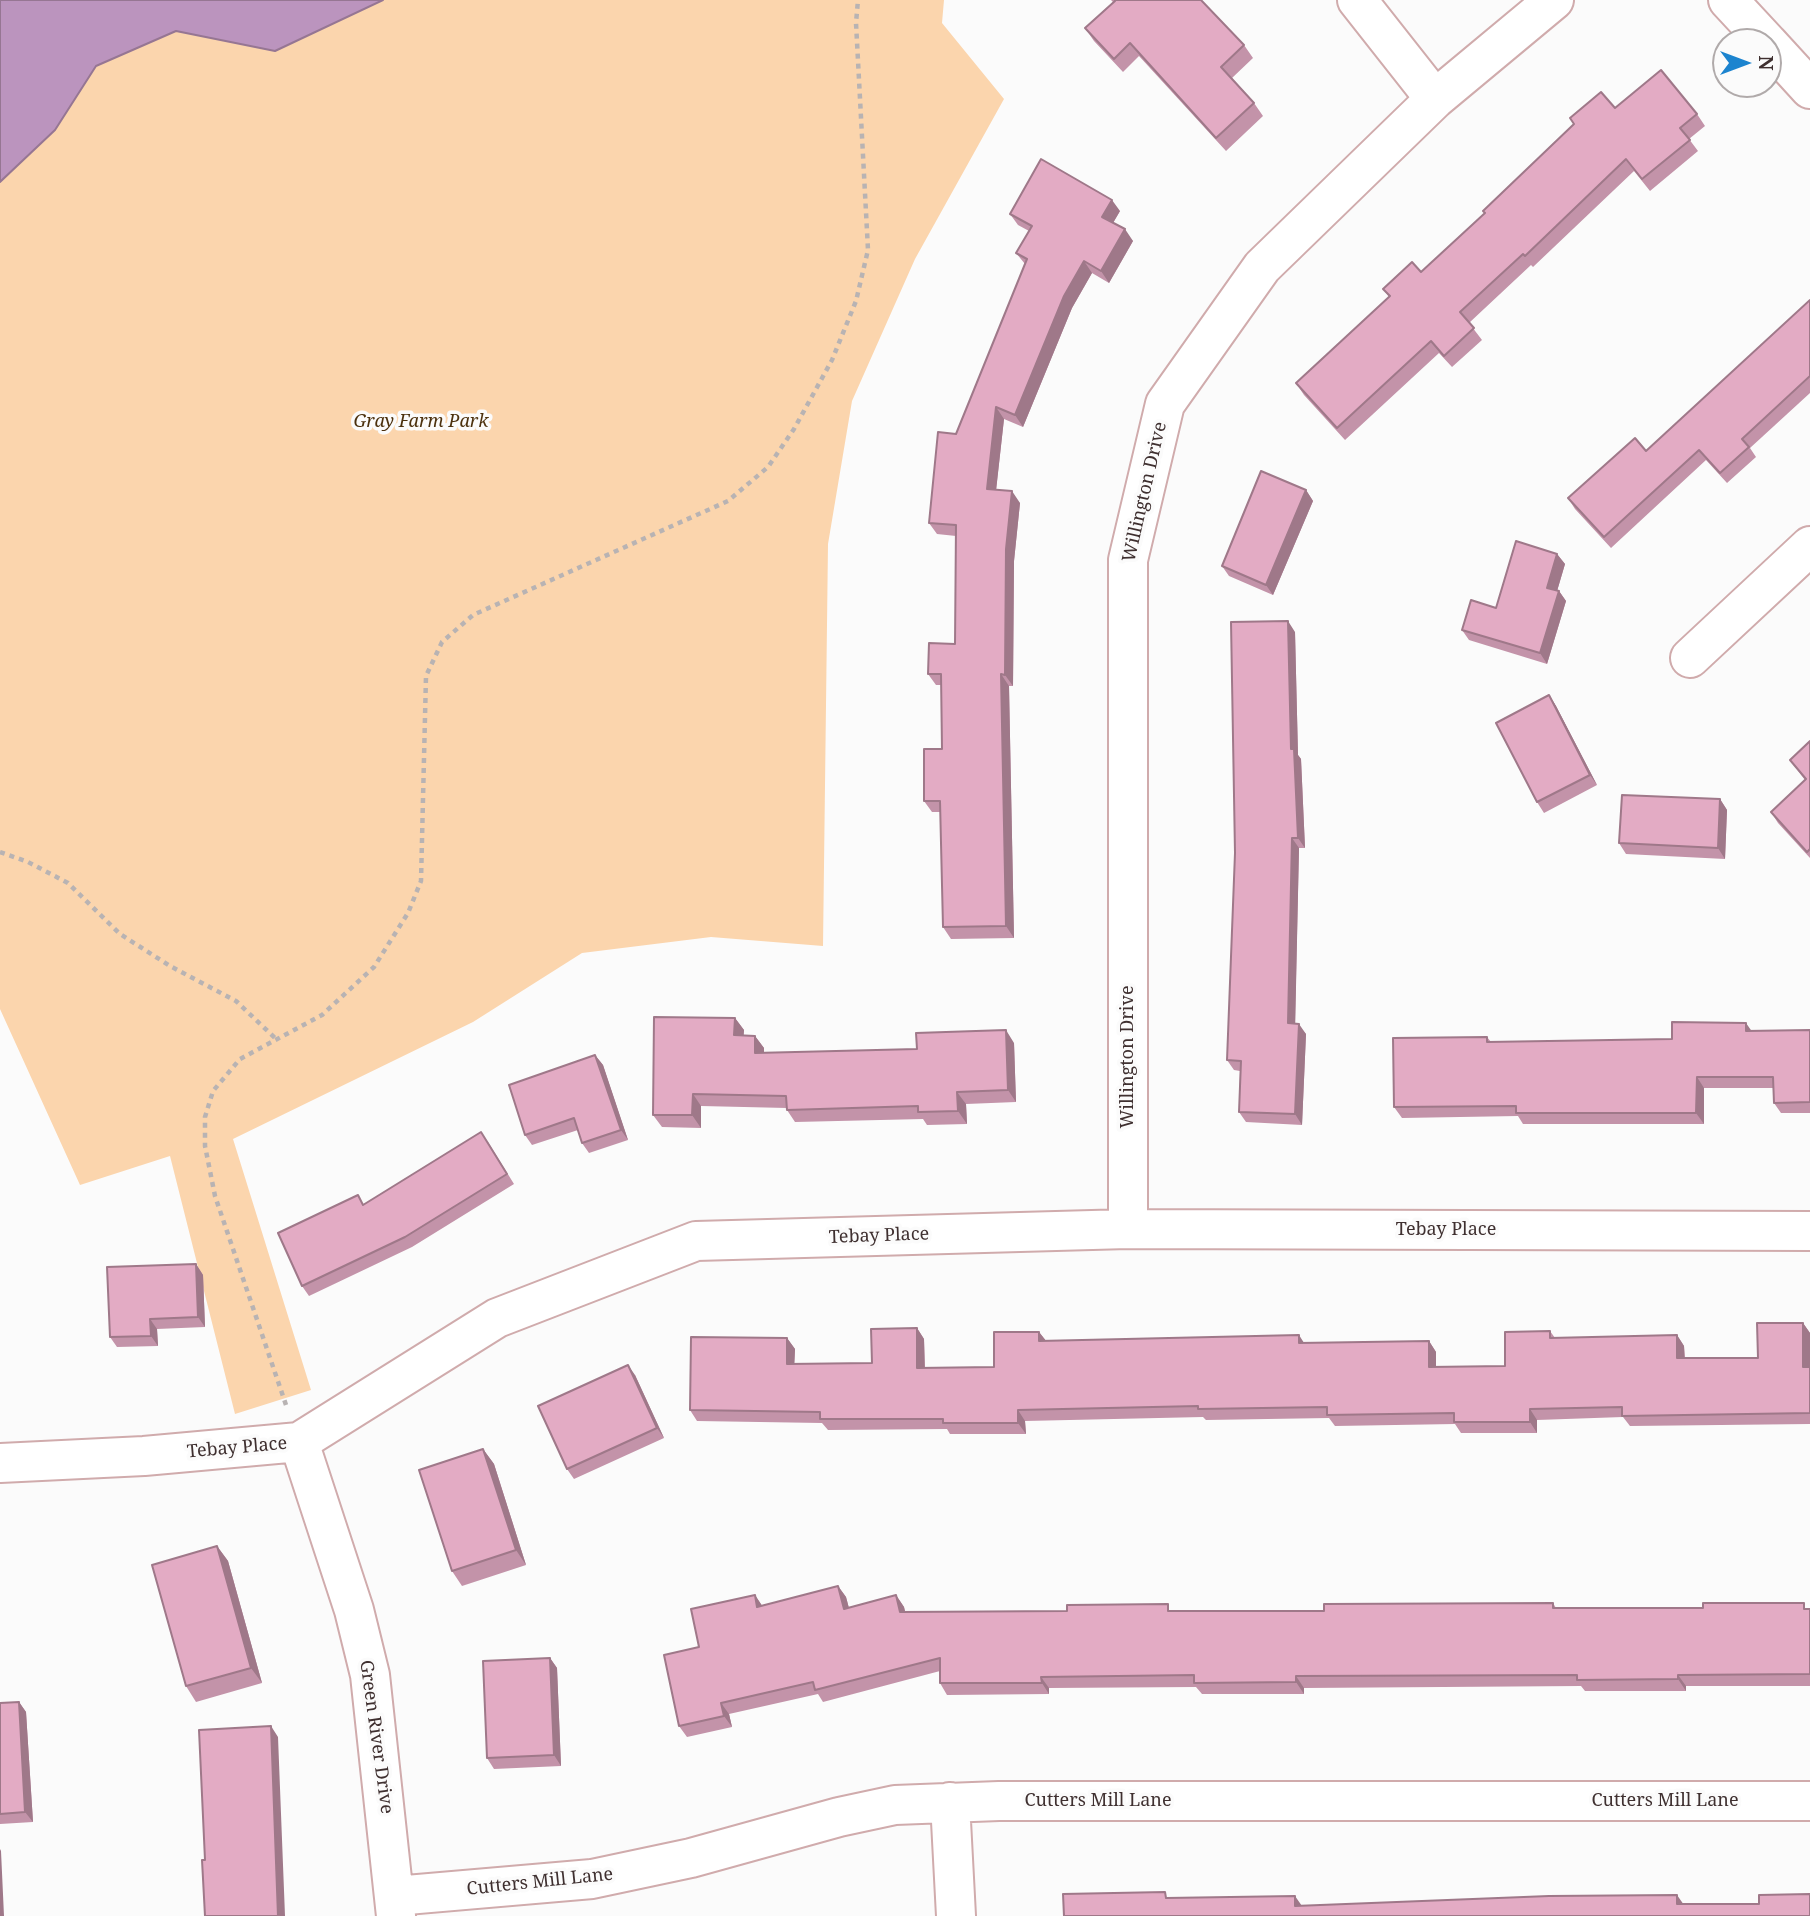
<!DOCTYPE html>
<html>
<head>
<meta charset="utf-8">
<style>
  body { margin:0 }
  #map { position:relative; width:1810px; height:1916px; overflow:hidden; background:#fbfbfb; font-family:"Noto Serif",serif }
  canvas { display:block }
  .north { position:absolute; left:1712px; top:28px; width:70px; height:70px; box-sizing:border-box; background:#fbfbfb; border:2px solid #b0aaaa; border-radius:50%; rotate:90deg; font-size:19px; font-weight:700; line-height:28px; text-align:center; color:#3f3030 }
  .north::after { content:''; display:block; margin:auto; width:24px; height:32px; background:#1c84cf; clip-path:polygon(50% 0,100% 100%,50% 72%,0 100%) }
</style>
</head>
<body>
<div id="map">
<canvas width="1810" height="1916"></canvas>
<div class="north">N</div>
</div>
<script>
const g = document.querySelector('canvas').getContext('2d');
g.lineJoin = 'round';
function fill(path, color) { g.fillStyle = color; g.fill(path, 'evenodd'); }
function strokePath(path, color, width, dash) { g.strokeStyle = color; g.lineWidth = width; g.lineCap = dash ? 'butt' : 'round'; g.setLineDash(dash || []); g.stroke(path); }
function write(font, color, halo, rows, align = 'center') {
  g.font = font + ' "Noto Serif",serif'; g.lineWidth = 7; g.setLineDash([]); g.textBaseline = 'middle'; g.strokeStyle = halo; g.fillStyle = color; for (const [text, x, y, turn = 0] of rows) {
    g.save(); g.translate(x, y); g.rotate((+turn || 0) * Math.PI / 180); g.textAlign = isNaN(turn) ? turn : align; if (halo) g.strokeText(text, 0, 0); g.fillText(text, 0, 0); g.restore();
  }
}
fill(new Path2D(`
  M 0,0 L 944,0 L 942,23 L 1004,99 L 915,259 L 852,401 L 828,544 L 823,946 L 711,937 L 582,953 L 473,1022 L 233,1139 L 311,1390 L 235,1414 L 170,1156 L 80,1185 L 0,1009 Z`), '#fbd5ad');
const water = new Path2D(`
  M 0,0 L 383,0 L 275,51 L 176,31 L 96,66 L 55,130 L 0,182 Z`);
fill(water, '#bb94be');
strokePath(water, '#967693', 2);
const minor = new Path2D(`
  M 1357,0 L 1435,99
  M 1728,0 L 1767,42
  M 1768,43 L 1810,89
  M 1690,658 L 1810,546
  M 1128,1229 L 1128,560 L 1165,404 L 1262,267 L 1435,99 L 1554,0
  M 299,1442 L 354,1610 L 370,1675 L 396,1916
  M 0,1463 L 144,1456 L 299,1442 L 497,1318 L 696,1241 L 1128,1229 L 1810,1231
  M 950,1802 L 956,1916
  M 395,1896 L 592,1879 L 691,1858 L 839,1817 L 895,1805 L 999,1801 L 1810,1801`);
strokePath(minor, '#d0abac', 42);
strokePath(new Path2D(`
  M 0,852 L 28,862 L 68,883 L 120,934 L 170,966 L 236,1001 L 275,1038
  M 286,1405 L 215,1196 L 205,1146 L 205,1117 L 213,1091 L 240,1059 L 322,1015 L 374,967 L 408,913 L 421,881 L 426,676 L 442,642 L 473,615 L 728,501 L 768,467 L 794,429 L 832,360 L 856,301 L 868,250 L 856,23 L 858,0`), '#b8b3b3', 4.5, [5, 5]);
strokePath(minor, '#fff', 38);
fill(new Path2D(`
  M 1111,0 L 1201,0 L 1244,45 L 1253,58 L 1232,78 L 1254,103 L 1263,116 L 1226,151 L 1139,56 L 1123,72 L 1094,41 L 1085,28 L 1113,2 Z
  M 1615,108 L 1697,114 L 1705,126 L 1689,139 L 1698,151 L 1650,191 L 1634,171 L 1533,267 L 1531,265 L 1469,323 L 1482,340 L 1452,367 L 1439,353 L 1345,440 L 1304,395 L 1296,383 L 1389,297 L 1383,289 L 1421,272 Z
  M 1120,211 L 1113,223 L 1133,241 L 1109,283 L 1092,273 L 1072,308 L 1023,427 L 1004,419 L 996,490 L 1020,503 L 1014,561 L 1013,686 L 1009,686 L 1014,938 L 951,939 L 943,927 L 941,812 L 932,812 L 924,801 L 942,749 L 941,685 L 936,685 L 928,674 L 955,644 L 956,536 L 937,534 L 929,523 L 956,434 L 1025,264 L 1016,253 L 1029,231 L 1018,225 L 1010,214 Z
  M 1810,300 L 1810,393 L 1750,448 L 1756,457 L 1727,483 L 1706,460 L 1611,548 L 1575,509 L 1568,498 L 1646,451 Z
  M 1306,490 L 1313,501 L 1273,595 L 1229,576 L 1222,566 Z
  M 1557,554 L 1565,564 L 1557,591 L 1559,591 L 1566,601 L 1547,664 L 1469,640 L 1462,630 L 1496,608 Z
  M 1295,632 L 1298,755 L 1301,759 L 1305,848 L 1299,848 L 1295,1023 L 1306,1034 L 1302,1125 L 1246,1122 L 1239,1112 L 1240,1071 L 1234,1070 L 1227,1060 Z
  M 1549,695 L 1556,706 L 1597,785 L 1544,813 L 1537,802 Z
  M 1810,741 L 1810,858 L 1778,823 L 1771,812 L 1805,780 L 1790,760 Z
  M 1720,799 L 1727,810 L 1725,859 L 1626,854 L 1619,843 Z
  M 735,1018 L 744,1030 L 743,1036 L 755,1036 L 764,1048 L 764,1053 L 917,1049 L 1014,1043 L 1016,1102 L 966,1104 L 967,1124 L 927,1125 L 923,1119 L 795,1122 L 787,1110 L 787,1108 L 701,1106 L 701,1128 L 662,1127 L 653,1115 Z
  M 1810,1030 L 1810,1113 L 1781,1113 L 1774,1103 L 1774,1088 L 1704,1088 L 1704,1124 L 1523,1124 L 1518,1116 L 1402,1118 L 1394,1107 L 1487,1037 L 1491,1042 L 1672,1039 L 1752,1031 Z
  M 595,1055 L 603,1065 L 628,1140 L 589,1153 L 582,1143 L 578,1130 L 532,1145 L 525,1135 Z
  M 488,1142 L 514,1184 L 412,1247 L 309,1296 L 302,1286 L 364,1204 Z
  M 196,1264 L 203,1275 L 205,1327 L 157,1329 L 158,1346 L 117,1347 L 110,1337 Z
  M 1803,1323 L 1810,1333 L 1810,1424 L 1630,1426 L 1623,1417 L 1537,1420 L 1537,1433 L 1461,1433 L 1455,1424 L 1335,1426 L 1329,1418 L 1206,1420 L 1203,1417 L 1025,1421 L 1026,1434 L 950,1434 L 947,1429 L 828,1430 L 822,1423 L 697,1421 L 690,1410 L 787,1338 L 795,1349 L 794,1364 L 872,1363 L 917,1328 L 924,1339 L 925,1368 L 994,1367 L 1039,1332 L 1046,1341 L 1305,1343 L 1429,1341 L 1436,1352 L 1436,1367 L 1505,1366 L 1550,1331 L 1555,1338 L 1677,1335 L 1684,1346 L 1685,1358 L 1758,1358 Z
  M 635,1375 L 664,1438 L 574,1479 L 567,1469 Z
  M 483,1449 L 494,1464 L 526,1565 L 462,1586 L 452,1571 Z
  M 217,1546 L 228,1561 L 262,1683 L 196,1702 L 186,1686 Z
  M 838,1586 L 846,1597 L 849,1608 L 896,1595 L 904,1607 L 905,1612 L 1324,1611 L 1553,1603 L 1556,1608 L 1810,1609 L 1810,1686 L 1686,1686 L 1686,1691 L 1585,1691 L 1581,1686 L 1304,1688 L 1304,1694 L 1202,1694 L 1196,1687 L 1049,1688 L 1049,1694 L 947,1695 L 940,1683 L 940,1671 L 823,1702 L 818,1694 L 729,1714 L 732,1727 L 687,1737 L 679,1726 L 699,1647 L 755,1595 L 762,1606 Z
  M 550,1658 L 557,1668 L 561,1766 L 494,1769 L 487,1758 Z
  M 19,1702 L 26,1712 L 33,1822 L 0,1824 L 0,1703 Z`), '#c393a9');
fill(new Path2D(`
  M 1112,200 L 1120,211 L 1110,228 L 1102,217 Z
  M 1125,229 L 1133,241 L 1109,283 L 1101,271 Z
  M 1084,261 L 1092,273 L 1072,308 L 1023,427 L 1015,415 L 1064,296 Z
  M 996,407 L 1004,419 L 995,500 L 987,489 Z
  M 1306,490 L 1313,501 L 1273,595 L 1266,585 Z
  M 1012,491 L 1020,503 L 1014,561 L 1013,686 L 1005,675 L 1006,549 Z
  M 1557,554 L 1565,564 L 1555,598 L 1547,588 Z
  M 1559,591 L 1566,601 L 1547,664 L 1540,653 Z
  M 1288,621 L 1295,632 L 1298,755 L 1301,759 L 1305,848 L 1298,838 L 1291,749 Z
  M 1001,674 L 1009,686 L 1014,938 L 1006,926 Z
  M 1549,695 L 1556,706 L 1597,785 L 1590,775 Z
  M 1720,799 L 1727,810 L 1725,859 L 1718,848 Z
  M 1292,838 L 1299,848 L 1295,1033 L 1288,1023 Z
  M 735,1018 L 744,1030 L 743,1048 L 734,1035 Z
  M 1746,1023 L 1753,1033 L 1746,1031 Z
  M 1299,1024 L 1306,1034 L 1302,1125 L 1295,1114 Z
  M 1006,1030 L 1014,1043 L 1016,1102 L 1008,1090 Z
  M 755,1036 L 764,1048 L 764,1065 L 755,1053 Z
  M 595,1055 L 603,1065 L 628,1140 L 621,1130 Z
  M 1697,1077 L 1704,1088 L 1704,1124 L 1696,1113 Z
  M 957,1092 L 966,1104 L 967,1124 L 958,1111 Z
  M 693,1094 L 701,1106 L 701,1128 L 692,1115 Z
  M 196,1264 L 203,1275 L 205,1327 L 198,1317 Z
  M 150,1319 L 157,1329 L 158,1346 L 151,1336 Z
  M 1803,1323 L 1810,1333 L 1810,1378 L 1803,1367 Z
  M 917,1328 L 924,1339 L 925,1379 L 917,1368 Z
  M 1039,1332 L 1047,1342 L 1039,1341 Z
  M 1299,1335 L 1306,1346 L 1299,1343 Z
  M 1677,1335 L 1684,1346 L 1685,1369 L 1677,1358 Z
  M 787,1338 L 795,1349 L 794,1375 L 787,1364 Z
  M 1429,1341 L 1436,1352 L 1436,1378 L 1429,1367 Z
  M 628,1365 L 635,1375 L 664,1438 L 657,1428 Z
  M 1530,1409 L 1537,1420 L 1537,1433 L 1530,1422 Z
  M 1018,1410 L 1025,1421 L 1026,1434 L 1018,1423 Z
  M 483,1449 L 494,1464 L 526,1565 L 516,1550 Z
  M 217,1546 L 228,1561 L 262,1683 L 251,1668 Z
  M 838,1586 L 846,1597 L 852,1620 L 844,1609 Z
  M 755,1595 L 763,1607 L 757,1607 Z
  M 896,1595 L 904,1607 L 908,1623 L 900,1612 Z
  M 550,1658 L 557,1668 L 561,1766 L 554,1755 Z
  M 1678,1675 L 1686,1686 L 1686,1691 L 1678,1679 Z
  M 1296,1676 L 1304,1688 L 1304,1694 L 1296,1682 Z
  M 1041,1677 L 1049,1688 L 1049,1694 L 1042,1683 Z
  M 19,1702 L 26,1712 L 33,1822 L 25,1812 Z
  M 721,1703 L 729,1714 L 732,1727 L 724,1716 Z
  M 271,1726 L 278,1737 L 285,1916 L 278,1916 Z
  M 0,1849 L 1,1851 L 4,1916 L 0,1916 Z
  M 1677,1895 L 1684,1905 L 1677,1904 Z
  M 1295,1896 L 1302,1906 L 1295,1906 Z`), '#9f7889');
const building = new Path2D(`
  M 1115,0 L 1201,0 L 1244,45 L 1221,67 L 1254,103 L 1216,138 L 1130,43 L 1114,59 L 1085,28 L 1115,1 Z
  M 1661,70 L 1697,114 L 1680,128 L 1690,140 L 1642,179 L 1626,159 L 1525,256 L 1523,254 L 1460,312 L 1474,328 L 1444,356 L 1431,341 L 1337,428 L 1296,383 L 1390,296 L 1383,289 L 1412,262 L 1421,272 L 1485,213 L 1483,211 L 1574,124 L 1570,118 L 1601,92 L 1615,108 Z
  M 1041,159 L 1112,200 L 1102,217 L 1125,229 L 1101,271 L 1084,261 L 1064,296 L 1015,415 L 996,407 L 987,489 L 1012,491 L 1006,549 L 1005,675 L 1001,674 L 1006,926 L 943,927 L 940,801 L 924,801 L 924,749 L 942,749 L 941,674 L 928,674 L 929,643 L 955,644 L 956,525 L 929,523 L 938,432 L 956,434 L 1027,259 L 1016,253 L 1032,226 L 1010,214 Z
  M 1810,300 L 1810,376 L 1742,439 L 1749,447 L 1720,473 L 1699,450 L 1604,537 L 1568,498 L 1635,438 L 1646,451 Z
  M 1261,471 L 1306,490 L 1266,585 L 1222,566 Z
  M 1516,541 L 1557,554 L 1547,588 L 1559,591 L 1540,653 L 1462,630 L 1471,600 L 1496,608 Z
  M 1288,621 L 1291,749 L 1294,749 L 1298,838 L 1292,838 L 1288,1023 L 1299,1024 L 1295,1114 L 1239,1112 L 1241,1061 L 1227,1060 L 1235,853 L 1231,622 Z
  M 1549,695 L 1590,775 L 1537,802 L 1496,723 Z
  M 1810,741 L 1810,849 L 1807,852 L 1771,812 L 1806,779 L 1790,760 Z
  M 1622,795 L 1720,799 L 1718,848 L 1619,843 Z
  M 654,1017 L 735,1018 L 734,1035 L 755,1036 L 755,1053 L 917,1049 L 916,1033 L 1006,1030 L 1008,1090 L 957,1092 L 958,1111 L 918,1112 L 918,1106 L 787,1110 L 786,1096 L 693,1094 L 692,1115 L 653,1115 Z
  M 1672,1022 L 1746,1023 L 1746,1031 L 1810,1030 L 1810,1102 L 1774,1103 L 1773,1077 L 1697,1077 L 1696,1113 L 1516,1113 L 1516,1106 L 1394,1107 L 1393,1038 L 1487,1037 L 1487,1042 L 1672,1039 Z
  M 595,1055 L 621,1130 L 582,1143 L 574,1118 L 525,1135 L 509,1085 Z
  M 481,1132 L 507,1174 L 405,1237 L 302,1286 L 278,1233 L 358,1195 L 363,1205 Z
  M 196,1264 L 198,1317 L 150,1319 L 151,1336 L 110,1337 L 107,1267 Z
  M 1757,1323 L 1803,1323 L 1803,1367 L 1810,1367 L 1810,1413 L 1622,1416 L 1622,1407 L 1530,1409 L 1530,1422 L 1454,1422 L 1454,1413 L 1327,1415 L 1327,1407 L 1198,1409 L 1198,1406 L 1018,1410 L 1018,1423 L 943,1423 L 943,1419 L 820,1419 L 820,1412 L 690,1410 L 691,1337 L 787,1338 L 787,1364 L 872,1363 L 871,1329 L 917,1328 L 917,1368 L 994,1367 L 994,1332 L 1039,1332 L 1039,1341 L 1299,1335 L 1299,1343 L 1429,1341 L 1429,1367 L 1505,1366 L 1505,1332 L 1550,1331 L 1550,1338 L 1677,1335 L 1677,1358 L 1758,1358 Z
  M 628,1365 L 657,1428 L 567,1469 L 538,1406 Z
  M 483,1449 L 516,1550 L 452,1571 L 419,1470 Z
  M 217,1546 L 251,1668 L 186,1686 L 152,1565 Z
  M 838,1586 L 844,1609 L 896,1595 L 900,1612 L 1067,1611 L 1067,1605 L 1168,1604 L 1168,1611 L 1324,1611 L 1324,1604 L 1553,1603 L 1553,1608 L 1703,1608 L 1703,1603 L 1804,1603 L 1804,1609 L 1810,1609 L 1810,1674 L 1678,1675 L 1678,1679 L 1577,1680 L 1577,1675 L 1296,1676 L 1296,1682 L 1194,1683 L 1194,1675 L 1041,1677 L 1042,1683 L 940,1683 L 940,1658 L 815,1690 L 813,1682 L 721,1703 L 724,1716 L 679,1726 L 664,1655 L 699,1647 L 691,1609 L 755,1595 L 757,1607 Z
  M 550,1658 L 554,1755 L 487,1758 L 483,1661 Z
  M 19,1702 L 25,1812 L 0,1814 L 0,1703 Z
  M 271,1726 L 278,1916 L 205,1916 L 202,1860 L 205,1860 L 199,1730 Z
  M 1165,1892 L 1166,1898 L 1295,1896 L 1295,1906 L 1549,1896 L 1677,1895 L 1677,1904 L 1759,1904 L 1759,1895 L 1810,1894 L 1810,1916 L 1064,1916 L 1063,1894 Z`);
fill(building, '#e3abc4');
strokePath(building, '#9f7889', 2);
write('italic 18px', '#4c310e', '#fbfbfb', [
  ["Gray Farm Park",421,422]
]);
write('18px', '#3f3030', '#fbfbfb', [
  ["Willington Drive",1145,492,-77],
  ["Willington Drive",1128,1057,-90],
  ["Tebay Place",1446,1230],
  ["Tebay Place",879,1236,-2],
  ["Tebay Place",237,1448,-5],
  ["Green River Drive",376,1737,82],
  ["Cutters Mill Lane",1098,1801],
  ["Cutters Mill Lane",1665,1801],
  ["Cutters Mill Lane",540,1882,-6]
]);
</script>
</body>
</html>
